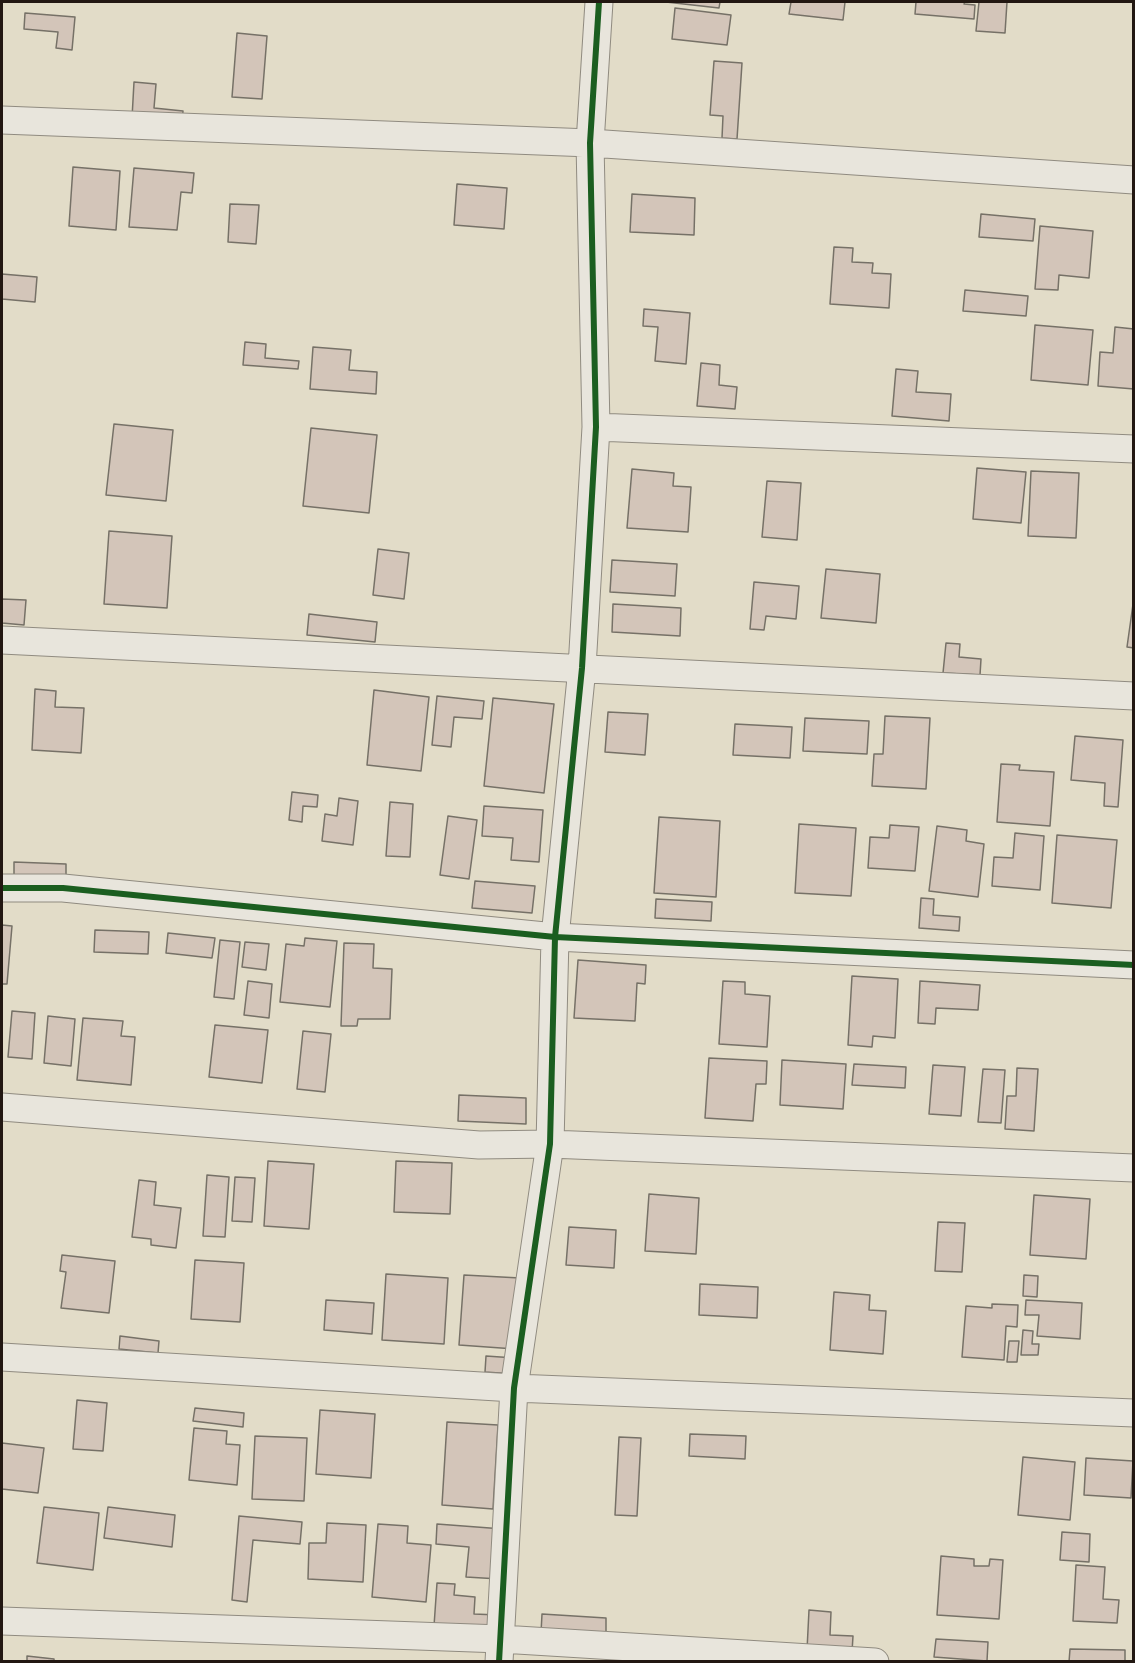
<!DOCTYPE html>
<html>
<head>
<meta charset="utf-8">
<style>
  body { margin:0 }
  #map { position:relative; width:1135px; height:1663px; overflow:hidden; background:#e2dcc8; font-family:"Gentium Book Plus",serif }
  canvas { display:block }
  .frame { position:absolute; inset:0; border:3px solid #221712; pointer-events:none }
</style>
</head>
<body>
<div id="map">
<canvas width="1135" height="1663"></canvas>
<div class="frame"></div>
</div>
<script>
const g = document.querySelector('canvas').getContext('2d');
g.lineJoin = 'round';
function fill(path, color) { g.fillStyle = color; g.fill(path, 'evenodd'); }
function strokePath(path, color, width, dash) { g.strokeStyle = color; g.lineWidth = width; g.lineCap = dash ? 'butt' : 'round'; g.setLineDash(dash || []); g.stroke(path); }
const building = new Path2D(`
  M 666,2 L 720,2 L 719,8 Z
  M 791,2 L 845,2 L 843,20 L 789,14 Z
  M 916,2 L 965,2 L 964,4 L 975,5 L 974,19 L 915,14 Z
  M 979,2 L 1007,2 L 1005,33 L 976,31 Z
  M 675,8 L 731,15 L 727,45 L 672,39 Z
  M 25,13 L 75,17 L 72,50 L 56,48 L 58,32 L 24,29 Z
  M 237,33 L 267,36 L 262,99 L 232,97 Z
  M 714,61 L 742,63 L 737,139 L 722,138 L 723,116 L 710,115 Z
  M 134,82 L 156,84 L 154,108 L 183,111 L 182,122 L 132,118 Z
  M 73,167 L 120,171 L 116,230 L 69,226 Z
  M 134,168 L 194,173 L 192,193 L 181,192 L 177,230 L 129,227 Z
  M 457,184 L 507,188 L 504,229 L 454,225 Z
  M 632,194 L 695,198 L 694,235 L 630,232 Z
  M 230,204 L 259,205 L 256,244 L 228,242 Z
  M 981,214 L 1035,219 L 1033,241 L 979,237 Z
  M 1040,226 L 1093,231 L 1089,278 L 1059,275 L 1058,290 L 1035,289 Z
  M 834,247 L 853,248 L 852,262 L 873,263 L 872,273 L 891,274 L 889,308 L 830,304 Z
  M 2,274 L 37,277 L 35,302 L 2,299 Z
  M 965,290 L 1028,296 L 1026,316 L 963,311 Z
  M 644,309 L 690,313 L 686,364 L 655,361 L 658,327 L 643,326 Z
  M 1035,325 L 1093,330 L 1088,385 L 1031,380 Z
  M 1115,327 L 1134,329 L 1134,389 L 1098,386 L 1100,352 L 1113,353 Z
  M 245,342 L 266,344 L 265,358 L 299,361 L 298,369 L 243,365 Z
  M 313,347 L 351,350 L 349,370 L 377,372 L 376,394 L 310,389 Z
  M 701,363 L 720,365 L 719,385 L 737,387 L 735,409 L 697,406 Z
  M 896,369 L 918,371 L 916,392 L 951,394 L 949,421 L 892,416 Z
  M 114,424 L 173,430 L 166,501 L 106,495 Z
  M 311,428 L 377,435 L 369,513 L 303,506 Z
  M 977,468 L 1026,472 L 1021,523 L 973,519 Z
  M 632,469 L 674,473 L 673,486 L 691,487 L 688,532 L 627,528 Z
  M 1031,471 L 1079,473 L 1076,538 L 1028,536 Z
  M 767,481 L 801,483 L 797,540 L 762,537 Z
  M 109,531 L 172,536 L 167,608 L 104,604 Z
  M 378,549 L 409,553 L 404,599 L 373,595 Z
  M 612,560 L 677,564 L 675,596 L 610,592 Z
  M 826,569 L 880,574 L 876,623 L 821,618 Z
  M 754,582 L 799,586 L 796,619 L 766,616 L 764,630 L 750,629 Z
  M 1134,597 L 1134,648 L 1127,647 Z
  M 2,599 L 26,600 L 24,625 L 2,623 Z
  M 613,604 L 681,608 L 680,636 L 612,632 Z
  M 309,614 L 377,622 L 375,642 L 307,635 Z
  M 946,643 L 960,644 L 959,657 L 981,659 L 980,675 L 943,673 Z
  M 35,689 L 56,691 L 55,707 L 84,708 L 81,753 L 32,750 Z
  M 374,690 L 429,697 L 421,771 L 367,765 Z
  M 437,696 L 484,701 L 482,719 L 454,717 L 451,747 L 432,745 Z
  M 493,698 L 554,704 L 544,793 L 484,786 Z
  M 608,712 L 648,714 L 645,755 L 605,752 Z
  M 885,716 L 930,718 L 926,789 L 872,786 L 874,754 L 883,754 Z
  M 805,718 L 869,721 L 867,754 L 803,751 Z
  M 735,724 L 792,727 L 790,758 L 733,755 Z
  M 1075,736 L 1123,740 L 1118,807 L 1104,806 L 1105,783 L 1071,780 Z
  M 1001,764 L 1020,765 L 1019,770 L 1054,772 L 1050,826 L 997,822 Z
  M 292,792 L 318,795 L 317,807 L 303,806 L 302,822 L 289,820 Z
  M 339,798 L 358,801 L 353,845 L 322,841 L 325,814 L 337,816 Z
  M 390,802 L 413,804 L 410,857 L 386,856 Z
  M 484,806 L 543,810 L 539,862 L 511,860 L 513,838 L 482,836 Z
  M 448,816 L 477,820 L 469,879 L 440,875 Z
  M 659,817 L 720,821 L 716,897 L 654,893 Z
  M 799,824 L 856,828 L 851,896 L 795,893 Z
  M 890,825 L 919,827 L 915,871 L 868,868 L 870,837 L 889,838 Z
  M 937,826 L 967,830 L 966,841 L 984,844 L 978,897 L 929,891 Z
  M 1015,833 L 1044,836 L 1040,890 L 992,886 L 994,857 L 1013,858 Z
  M 1057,835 L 1117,840 L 1111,908 L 1052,903 Z
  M 14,862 L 66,864 L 66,881 L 14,880 Z
  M 475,881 L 535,886 L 532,913 L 472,908 Z
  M 921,898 L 934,899 L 933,915 L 960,917 L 959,931 L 919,928 Z
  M 656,899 L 712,902 L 711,921 L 655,918 Z
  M 2,925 L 12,926 L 7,984 L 2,984 Z
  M 95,930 L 149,932 L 148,954 L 94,952 Z
  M 168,933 L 215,938 L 212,958 L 166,953 Z
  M 305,938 L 337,941 L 330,1007 L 280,1002 L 286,944 L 304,946 Z
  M 220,940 L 240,942 L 234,999 L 214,997 Z
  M 245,942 L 269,944 L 266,970 L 242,967 Z
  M 344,943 L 374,944 L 373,968 L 392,969 L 390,1019 L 358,1019 L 357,1026 L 341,1026 Z
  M 578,960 L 646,965 L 645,984 L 637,983 L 635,1021 L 574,1018 Z
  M 852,976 L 898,979 L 895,1038 L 873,1036 L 872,1047 L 848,1045 Z
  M 248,981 L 272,984 L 269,1018 L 244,1015 Z
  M 723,981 L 745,982 L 745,994 L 770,996 L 767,1047 L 719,1044 Z
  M 920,981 L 980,985 L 978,1010 L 936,1008 L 935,1024 L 918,1023 Z
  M 12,1011 L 35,1013 L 32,1059 L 8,1057 Z
  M 48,1016 L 75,1019 L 71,1066 L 44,1063 Z
  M 83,1018 L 123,1021 L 121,1036 L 135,1037 L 131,1085 L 77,1080 Z
  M 215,1025 L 268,1030 L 262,1083 L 209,1077 Z
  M 303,1031 L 331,1034 L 325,1092 L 297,1089 Z
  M 709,1058 L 767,1061 L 766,1084 L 756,1084 L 753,1121 L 705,1118 Z
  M 782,1060 L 846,1064 L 843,1109 L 780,1105 Z
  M 854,1064 L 906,1067 L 905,1088 L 852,1085 Z
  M 933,1065 L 965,1067 L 961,1116 L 929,1114 Z
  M 1017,1068 L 1038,1069 L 1034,1131 L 1005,1129 L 1007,1096 L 1016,1096 Z
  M 983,1069 L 1005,1070 L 1001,1123 L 978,1122 Z
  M 459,1095 L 526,1098 L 526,1124 L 458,1121 Z
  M 268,1161 L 314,1164 L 309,1229 L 264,1226 Z
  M 396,1161 L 452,1163 L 450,1214 L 394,1212 Z
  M 207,1175 L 229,1177 L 225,1237 L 203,1236 Z
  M 235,1177 L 255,1178 L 252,1222 L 232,1221 Z
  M 139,1180 L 156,1182 L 154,1205 L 181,1208 L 176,1248 L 151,1245 L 151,1239 L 132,1237 Z
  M 649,1194 L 699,1198 L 696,1254 L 645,1251 Z
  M 1034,1195 L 1090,1199 L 1086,1259 L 1030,1255 Z
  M 938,1222 L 965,1223 L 962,1272 L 935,1271 Z
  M 569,1227 L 616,1230 L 614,1268 L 566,1265 Z
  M 62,1255 L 115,1261 L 109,1313 L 61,1308 L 66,1272 L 60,1271 Z
  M 195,1260 L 244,1263 L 240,1322 L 191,1319 Z
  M 386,1274 L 448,1278 L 444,1344 L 382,1340 Z
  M 464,1275 L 520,1278 L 515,1349 L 459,1345 Z
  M 1024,1275 L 1038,1276 L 1037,1297 L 1023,1296 Z
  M 700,1284 L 758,1287 L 757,1318 L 699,1315 Z
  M 834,1292 L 870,1295 L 869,1310 L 886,1311 L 883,1354 L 830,1350 Z
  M 326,1300 L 374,1303 L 372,1334 L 324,1330 Z
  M 1026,1300 L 1082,1303 L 1080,1339 L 1037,1336 L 1039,1315 L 1025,1315 Z
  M 992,1304 L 1018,1305 L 1017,1327 L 1006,1326 L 1004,1360 L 962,1357 L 966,1306 L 992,1308 Z
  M 1023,1330 L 1033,1331 L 1032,1344 L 1039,1344 L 1038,1355 L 1021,1355 Z
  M 120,1336 L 159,1341 L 158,1353 L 119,1349 Z
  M 1009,1341 L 1019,1341 L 1017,1362 L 1007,1362 Z
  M 486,1356 L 515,1358 L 514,1374 L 485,1372 Z
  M 77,1400 L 107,1403 L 103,1451 L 73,1449 Z
  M 195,1408 L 244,1413 L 243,1427 L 193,1421 Z
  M 320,1410 L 375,1414 L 371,1478 L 316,1474 Z
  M 447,1422 L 498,1425 L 493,1509 L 442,1505 Z
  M 194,1428 L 227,1431 L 226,1444 L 240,1445 L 237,1485 L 189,1480 Z
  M 690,1434 L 746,1436 L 745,1459 L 689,1456 Z
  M 255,1436 L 307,1438 L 304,1501 L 252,1499 Z
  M 619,1437 L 641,1438 L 637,1516 L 615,1515 Z
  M 2,1443 L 44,1448 L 38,1493 L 2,1489 Z
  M 1023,1457 L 1075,1462 L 1070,1520 L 1018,1515 Z
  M 1086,1458 L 1133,1461 L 1131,1498 L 1084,1495 Z
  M 44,1507 L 99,1513 L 93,1570 L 37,1563 Z
  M 108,1507 L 175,1515 L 172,1547 L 104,1538 Z
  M 239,1516 L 302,1522 L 300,1544 L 253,1540 L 247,1602 L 232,1600 Z
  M 327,1523 L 366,1525 L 363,1582 L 308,1579 L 309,1543 L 326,1543 Z
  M 378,1524 L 408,1526 L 407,1543 L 431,1545 L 426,1602 L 372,1597 Z
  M 437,1524 L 503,1529 L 499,1579 L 466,1577 L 469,1547 L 436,1544 Z
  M 1062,1532 L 1090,1534 L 1089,1562 L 1060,1560 Z
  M 941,1556 L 974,1559 L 974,1566 L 989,1566 L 990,1559 L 1003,1560 L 999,1619 L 937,1615 Z
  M 1076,1565 L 1105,1567 L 1103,1599 L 1119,1600 L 1117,1623 L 1073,1621 Z
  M 437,1583 L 455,1584 L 454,1595 L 475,1597 L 474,1614 L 498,1615 L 497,1630 L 434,1626 Z
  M 809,1610 L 831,1612 L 830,1635 L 853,1636 L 852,1652 L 807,1650 Z
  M 542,1614 L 606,1618 L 606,1636 L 541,1633 Z
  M 936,1639 L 988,1642 L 987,1661 L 934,1657 Z
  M 1070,1649 L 1125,1650 L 1125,1662 L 1069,1662 Z
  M 27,1656 L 54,1659 L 54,1662 L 27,1662 Z`);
fill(building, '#d3c5b9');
strokePath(building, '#767167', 1.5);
const minor = new Path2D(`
  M 2,120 L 590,143 L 1134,180
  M 596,427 L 1134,449
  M 2,640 L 1134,696
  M 2,888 L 63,888 L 555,937 L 1134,965
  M 2,1107 L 479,1145 L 550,1144 L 1134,1168
  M 2,1357 L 514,1388 L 1134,1413
  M 2,1621 L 501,1639 L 875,1662
  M 499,1662 L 514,1388 L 550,1144 L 555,937 L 582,668 L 596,427 L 590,143 L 599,2`);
strokePath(minor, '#908b80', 29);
strokePath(minor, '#e8e5dc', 27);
strokePath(new Path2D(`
  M 2,888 L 63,888 L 555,937 L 1134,965
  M 499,1662 L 514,1388 L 550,1144 L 555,937 L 582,668 L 596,427 L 590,143 L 599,2`), '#1b5e20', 6);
</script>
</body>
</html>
